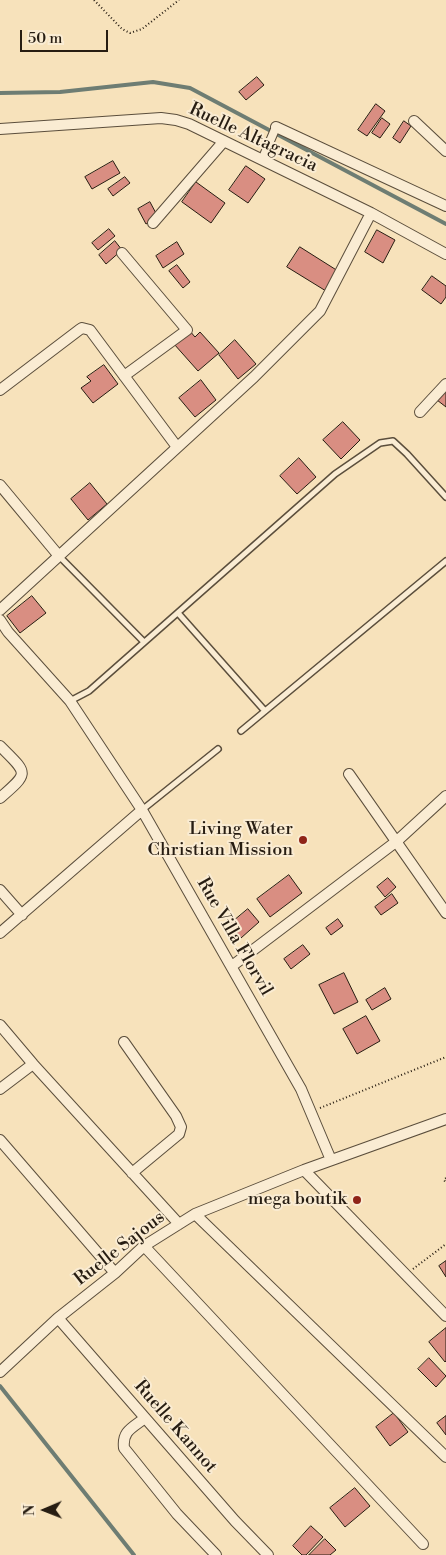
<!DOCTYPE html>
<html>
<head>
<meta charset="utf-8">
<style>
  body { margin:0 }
  #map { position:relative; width:446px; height:1555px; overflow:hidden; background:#f7e2bb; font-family:"Libre Bodoni",serif }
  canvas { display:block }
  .north { position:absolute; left:20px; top:1485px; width:50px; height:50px; -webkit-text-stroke:4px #faecd3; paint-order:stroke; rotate:269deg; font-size:14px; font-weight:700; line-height:20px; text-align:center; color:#271d12 }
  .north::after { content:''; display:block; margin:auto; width:18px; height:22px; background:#271d12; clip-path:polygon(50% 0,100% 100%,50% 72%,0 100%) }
  .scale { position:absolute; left:20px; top:30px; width:88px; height:22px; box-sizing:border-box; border:2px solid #271d12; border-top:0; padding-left:6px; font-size:15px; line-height:18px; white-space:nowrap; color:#271d12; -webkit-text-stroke:4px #faecd3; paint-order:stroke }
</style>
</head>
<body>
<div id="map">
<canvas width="446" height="1555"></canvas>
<div class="north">N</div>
<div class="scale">50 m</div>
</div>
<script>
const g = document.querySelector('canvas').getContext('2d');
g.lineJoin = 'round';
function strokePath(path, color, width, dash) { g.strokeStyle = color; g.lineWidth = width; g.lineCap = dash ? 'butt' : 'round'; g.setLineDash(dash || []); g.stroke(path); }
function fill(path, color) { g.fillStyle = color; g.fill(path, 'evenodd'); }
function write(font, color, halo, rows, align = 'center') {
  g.font = font + ' "Libre Bodoni",serif'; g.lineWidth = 4; g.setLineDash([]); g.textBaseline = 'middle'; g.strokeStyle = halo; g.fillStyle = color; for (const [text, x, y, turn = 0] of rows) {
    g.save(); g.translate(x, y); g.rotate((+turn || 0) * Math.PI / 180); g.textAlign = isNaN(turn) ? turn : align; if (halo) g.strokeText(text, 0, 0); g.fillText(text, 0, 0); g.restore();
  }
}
strokePath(new Path2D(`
  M 0,93 L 60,92 L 153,82 L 190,88 L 446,224
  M 0,1386 L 134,1555`), '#6e7d73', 4);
const building = new Path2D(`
  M 257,77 L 264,85 L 246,100 L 239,92 Z
  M 376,104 L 385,111 L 367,136 L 358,130 Z
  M 382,118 L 390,124 L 380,138 L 372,133 Z
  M 404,121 L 411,126 L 400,143 L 393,138 Z
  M 113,161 L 120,173 L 92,189 L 85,177 Z
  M 246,166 L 265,179 L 248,203 L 229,190 Z
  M 125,177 L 130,183 L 113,196 L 108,189 Z
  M 196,182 L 225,203 L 211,223 L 182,202 Z
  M 150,202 L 158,217 L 146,224 L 138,209 Z
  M 109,229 L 115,236 L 98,250 L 92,243 Z
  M 377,230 L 395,240 L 383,263 L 365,252 Z
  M 115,241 L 122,250 L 106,264 L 99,255 Z
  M 177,242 L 184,254 L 163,268 L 156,256 Z
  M 300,247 L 338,271 L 326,291 L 287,267 Z
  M 177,265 L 190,282 L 183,288 L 169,271 Z
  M 432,276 L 446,286 L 446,297 L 441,304 L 422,290 Z
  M 189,330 L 195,337 L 200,332 L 219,353 L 198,371 L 174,344 Z
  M 235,340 L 256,364 L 238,379 L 219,355 Z
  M 104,365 L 118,384 L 93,403 L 81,388 L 91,381 L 87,377 Z
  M 201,380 L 216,400 L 195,417 L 179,398 Z
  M 446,390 L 446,407 L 437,400 Z
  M 343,422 L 360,440 L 341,459 L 323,440 Z
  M 299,458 L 316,477 L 297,494 L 280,476 Z
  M 90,483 L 107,504 L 88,520 L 71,499 Z
  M 32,596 L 46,613 L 20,633 L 7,616 Z
  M 289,875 L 302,893 L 270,917 L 257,899 Z
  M 388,878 L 396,887 L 385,897 L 377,887 Z
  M 392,894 L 398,903 L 381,915 L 375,907 Z
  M 248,909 L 259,922 L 241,938 L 230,924 Z
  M 338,919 L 343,926 L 331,935 L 326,928 Z
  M 303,945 L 310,954 L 291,969 L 284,959 Z
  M 344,973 L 358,1002 L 334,1014 L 319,985 Z
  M 385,988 L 391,999 L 372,1010 L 366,1000 Z
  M 366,1016 L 380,1041 L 357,1054 L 343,1029 Z
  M 446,1261 L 446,1277 L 439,1266 Z
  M 446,1328 L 446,1361 L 445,1362 L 429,1342 Z
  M 429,1358 L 446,1376 L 436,1387 L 418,1369 Z
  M 394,1413 L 408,1432 L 390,1446 L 376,1427 Z
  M 446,1416 L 446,1435 L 437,1423 Z
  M 355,1488 L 370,1506 L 345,1527 L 330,1508 Z
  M 311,1526 L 323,1537 L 306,1555 L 302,1555 L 293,1546 Z
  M 325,1539 L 336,1550 L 330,1555 L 309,1555 Z`);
fill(building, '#d98e82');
strokePath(building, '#271d12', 1);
const service = new Path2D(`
  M 59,556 L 144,642
  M 178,613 L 265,711
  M 70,701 L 89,691 L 335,474 L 380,443 L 393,441 L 407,454 L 446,497
  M 241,731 L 446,561
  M 142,810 L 218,749`);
const pedestrian = new Path2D(`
  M 262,160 L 276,127`);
const minor = new Path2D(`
  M 414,121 L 446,151
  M 276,127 L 446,206
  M 0,129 L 161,118 L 176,120 L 189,124 L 371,213 L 446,254
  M 153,223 L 224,141
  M 122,253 L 187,330 L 124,376
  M 0,390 L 79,330 L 82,328 L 90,330 L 177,447
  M 420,412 L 446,384
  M 0,485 L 59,556
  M 0,610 L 254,377 L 320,311 L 371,213
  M 0,620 L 8,632 L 70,701 L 142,810 L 301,1089 L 331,1160
  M 0,746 C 28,774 30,772 0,798
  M 349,774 L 446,913
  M 0,890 L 22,915
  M 0,933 L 142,810
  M 232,966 L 397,841 L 446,796
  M 0,1025 L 33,1064 L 179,1224
  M 124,1042 L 176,1116 L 181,1127 L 179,1134 L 132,1173
  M 0,1089 L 33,1064
  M 0,1140 L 115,1273
  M 304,1170 L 446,1316
  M 195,1214 L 446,1457
  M 144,1246 L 423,1544
  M 58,1318 L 235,1521 L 268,1555
  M 0,1372 L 58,1318 L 115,1273 L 144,1246 L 195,1214 L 304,1170 L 446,1119
  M 145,1418 C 132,1428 122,1431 124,1448 L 177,1514 L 216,1555`);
strokePath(service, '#5b4e3c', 8);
strokePath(pedestrian, '#5b4e3c', 10);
strokePath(minor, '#5b4e3c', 12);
strokePath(new Path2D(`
  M 94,0 L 122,29 L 130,33 L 142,29 L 179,0
  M 320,1108 L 446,1057
  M 446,1178 L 444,1180 L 446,1183
  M 413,1269 L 446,1244`), '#271d12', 2, [1, 2.5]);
strokePath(service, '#faecd3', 5);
strokePath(pedestrian, '#faecd3', 8);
strokePath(minor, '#faecd3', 10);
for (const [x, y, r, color] of [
  [303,840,5,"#8f2418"],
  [357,1200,5,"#8f2418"]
]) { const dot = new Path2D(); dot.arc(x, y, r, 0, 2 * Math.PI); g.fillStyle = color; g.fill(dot); strokePath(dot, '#faecd3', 2); }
write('18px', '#271d12', '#faecd3', [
  ["Ruelle Altagracia",253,138,25],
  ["Rue Villa Florvil",234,937,60],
  ["Ruelle Sajous",120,1249,-38],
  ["Ruelle Kannot",175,1427,49]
]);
write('18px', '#271d12', '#faecd3', [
  ["Living Water",293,830],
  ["Christian Mission",293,851],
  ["mega boutik",347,1200]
], 'right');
</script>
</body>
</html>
